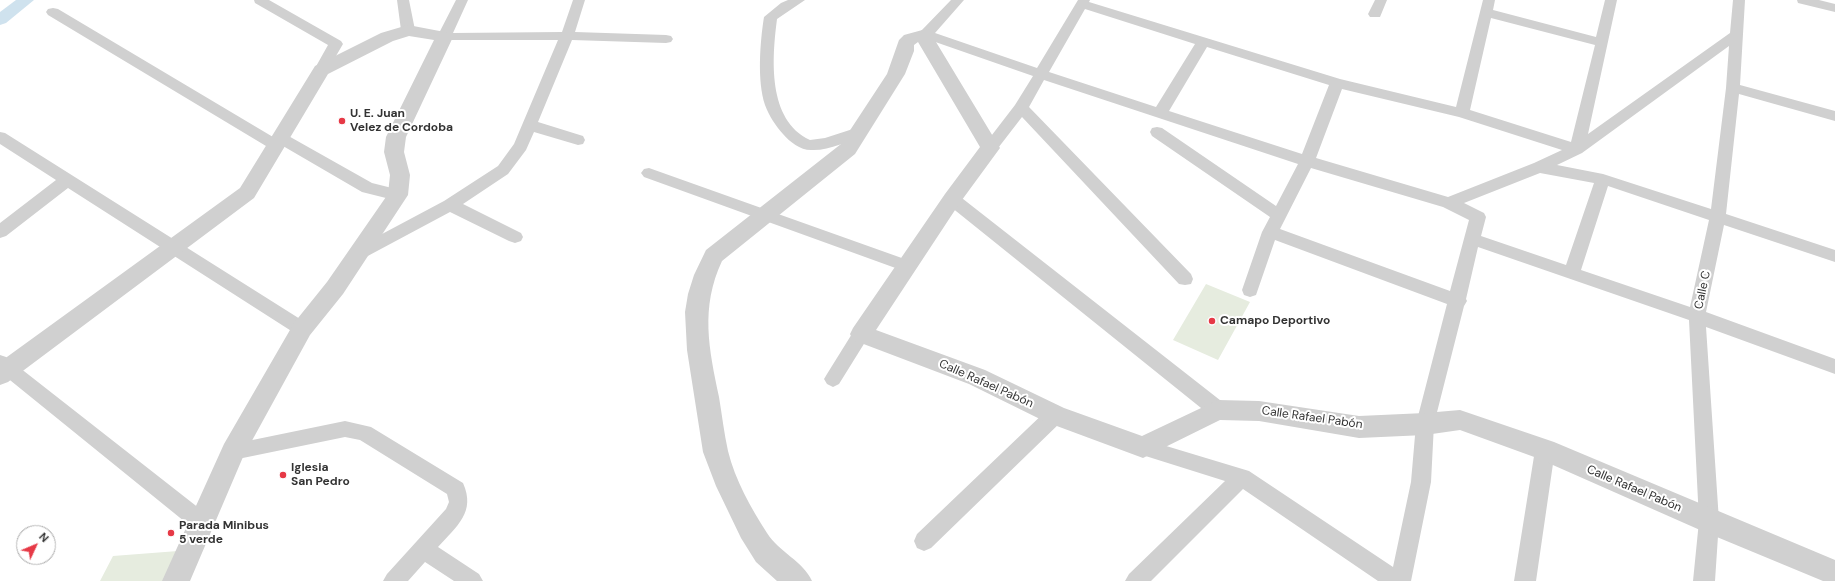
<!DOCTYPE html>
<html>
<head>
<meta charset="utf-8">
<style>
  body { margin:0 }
  #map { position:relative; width:1835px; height:581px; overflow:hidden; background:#fff; font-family:"DM Sans",sans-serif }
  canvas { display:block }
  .north { position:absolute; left:16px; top:525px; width:40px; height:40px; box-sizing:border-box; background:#fff; border:1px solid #adadad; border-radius:50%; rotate:46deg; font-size:11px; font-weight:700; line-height:16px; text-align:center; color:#333 }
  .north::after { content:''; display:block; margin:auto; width:14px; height:18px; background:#e63946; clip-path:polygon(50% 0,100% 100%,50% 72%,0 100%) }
</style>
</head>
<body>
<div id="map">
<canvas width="1835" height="581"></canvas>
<div class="north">N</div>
</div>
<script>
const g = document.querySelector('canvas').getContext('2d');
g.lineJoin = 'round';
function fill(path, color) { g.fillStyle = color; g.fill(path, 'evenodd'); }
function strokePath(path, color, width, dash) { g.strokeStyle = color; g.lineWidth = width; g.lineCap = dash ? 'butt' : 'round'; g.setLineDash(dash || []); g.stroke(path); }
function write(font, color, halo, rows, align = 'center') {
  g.font = font + ' "DM Sans",sans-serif'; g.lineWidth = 4; g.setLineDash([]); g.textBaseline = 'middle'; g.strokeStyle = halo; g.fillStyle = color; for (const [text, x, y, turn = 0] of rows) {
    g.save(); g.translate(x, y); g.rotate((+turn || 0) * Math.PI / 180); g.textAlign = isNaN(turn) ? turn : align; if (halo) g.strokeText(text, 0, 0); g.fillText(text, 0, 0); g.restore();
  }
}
fill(new Path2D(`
  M 1206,284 L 1250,302 L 1218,360 L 1173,340 Z
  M 178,551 L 164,581 L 100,581 L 113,556 Z`), '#e6ecdf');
fill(new Path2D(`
  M 16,0 L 34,0 L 6,23 L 0,25 L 0,12 Z`), '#cfe2ee');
fill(new Path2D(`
  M 254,0 L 269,0 L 341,41 L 343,44 L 326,73 L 321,74 L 316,73 L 314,70 L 328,45 L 255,3 Z
  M 397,0 L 409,0 L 415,30 L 413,33 L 403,33 L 401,30 Z
  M 456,0 L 468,0 L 453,33 L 562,32 L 573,0 L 585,0 L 575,32 L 666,35 L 671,36 L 673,39 L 671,42 L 666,43 L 572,40 L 538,122 L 583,136 L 585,140 L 583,144 L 578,145 L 534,132 L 526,150 L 508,174 L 463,204 L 521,233 L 523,237 L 521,241 L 515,243 L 509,241 L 450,212 L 364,258 L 358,260 L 352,258 L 350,254 L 352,250 L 444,201 L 498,166 L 514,144 L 558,40 L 439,40 L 437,37 Z
  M 788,0 L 805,0 L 777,19 C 772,58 767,120 810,140 L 825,138 L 859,127 L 864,128 L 866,132 L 864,136 C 848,141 829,151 811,150 C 800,150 790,142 783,134 C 776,126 769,116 765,105 C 757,81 760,42 764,17 L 781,3 Z
  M 951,0 L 964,0 L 935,33 L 1037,68 L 1078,0 L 1090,0 L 1089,2 L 1340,79 L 1456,107 L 1483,0 L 1495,0 L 1493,10 L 1596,37 L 1605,0 L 1617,0 L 1588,134 L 1730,33 L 1733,0 L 1745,0 L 1740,85 L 1835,111 L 1835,121 L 1739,94 L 1726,214 L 1835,250 L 1835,262 L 1724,225 L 1706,312 L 1835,359 L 1835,374 L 1706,327 L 1719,521 L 1715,581 L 1693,581 L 1699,521 L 1689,320 L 1478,247 L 1466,299 L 1467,301 L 1464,306 L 1434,424 L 1431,482 L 1411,581 L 1378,581 L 1243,489 L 1151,581 L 1125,581 L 1129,574 L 1225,481 L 1136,453 L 1133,447 L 1136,441 L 1143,439 L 1249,471 L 1393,567 L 1411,482 L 1416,424 L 1447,304 L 1275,240 L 1256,295 L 1250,297 L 1244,295 L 1242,290 L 1262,232 L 1270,217 L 1152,136 L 1150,132 L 1152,128 L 1157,127 L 1162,128 L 1276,206 L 1298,164 L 1044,80 L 1029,107 L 1191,274 L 1193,279 L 1191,284 L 1185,285 L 1179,284 L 1022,117 L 995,152 L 990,153 L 985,152 L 982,148 L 985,144 L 1015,105 L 1033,76 L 921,37 L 919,34 L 921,31 ZM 1085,9 L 1195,44 L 1156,107 L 1049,72 ZM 1491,18 L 1595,45 L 1571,142 L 1470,110 ZM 1729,46 L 1726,88 L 1711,209 L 1603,174 L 1557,165 L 1582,153 ZM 1207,47 L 1329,85 L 1302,154 L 1169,111 ZM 1342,89 L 1459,117 L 1562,150 L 1534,163 L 1448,197 L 1316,158 ZM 1311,168 L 1443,207 L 1469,220 L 1450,291 L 1280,229 ZM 1540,173 L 1594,183 L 1566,265 L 1481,236 L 1486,217 L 1484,213 L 1464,203 ZM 1608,186 L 1709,220 L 1690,307 L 1581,270 Z
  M 1375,0 L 1387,0 L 1380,17 L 1370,17 L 1368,14 Z
  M 1797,0 L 1819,0 L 1835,4 L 1835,12 L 1798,3 Z
  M 53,8 L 58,9 L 273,137 L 275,134 L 280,133 L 285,134 L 372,183 L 404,191 L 406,195 L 404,199 L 398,201 L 362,192 L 283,146 L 281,149 L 276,150 L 271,149 L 48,15 L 46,12 L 48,9 Z
  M 0,132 L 5,133 L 308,324 L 311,329 L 308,334 L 302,336 L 296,334 L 68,188 L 6,236 L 0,238 L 0,223 L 56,180 L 0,144 Z
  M 649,168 L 913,262 L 915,266 L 913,270 L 907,272 L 901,270 L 644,177 L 641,173 L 644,169 Z
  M 952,193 L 958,195 L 1225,404 L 1227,410 L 1225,416 L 1218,418 L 1211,416 L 946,203 L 944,199 L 946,195 Z
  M 861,327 L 867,329 L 870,334 L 867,339 L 839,384 L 833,387 L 827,384 L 824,379 L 827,374 L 855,329 Z
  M 0,355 L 6,357 L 209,516 L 212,523 L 209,530 L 202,532 L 195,530 L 0,372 Z
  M 1055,407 L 1062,409 L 1064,415 L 1062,421 L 931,548 L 924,551 L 917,548 L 914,541 L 917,534 L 1048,409 Z
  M 345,421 L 371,427 L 463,483 C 476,512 457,526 438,547 L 479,574 L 483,581 L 454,581 L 425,562 L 408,581 L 383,581 L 387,574 L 446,509 L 449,502 L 447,494 L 360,440 L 345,437 L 233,460 L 226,458 L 223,452 L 226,446 L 233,444 Z
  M 1545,442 L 1552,444 L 1555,450 L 1536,581 L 1514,581 L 1535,450 L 1538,444 Z`), '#d0d0d0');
fill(new Path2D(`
  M 408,25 L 450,33 L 453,37 L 406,137 L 404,152 L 410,175 L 408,195 L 343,294 L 310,335 L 243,457 L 190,581 L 162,581 L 224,444 L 294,323 L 327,282 L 388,194 L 390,175 L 384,152 L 386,137 L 434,40 L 409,36 L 393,41 L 328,74 L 254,198 L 8,382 L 0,385 L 0,362 L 240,188 L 315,66 L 381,33 Z
  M 926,29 L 932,30 L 935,34 L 936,42 L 1000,148 L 959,204 L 876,330 L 985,370 L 1064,408 L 1142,436 L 1218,400 L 1259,401 L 1359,416 L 1425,413 L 1460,410 L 1554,442 L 1835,560 L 1835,581 L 1823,581 L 1700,530 L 1537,458 L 1460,430 L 1425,435 L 1359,438 L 1259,421 L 1220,420 L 1143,458 L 1046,422 L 969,384 L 853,340 L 850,334 L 853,328 L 945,194 L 980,147 L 918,42 L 914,45 L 914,51 L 905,74 L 855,154 L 722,261 C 700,308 709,349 719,397 C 722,415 724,433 728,451 C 735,480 751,508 767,533 C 779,552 803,561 812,581 L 777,581 L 756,562 L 741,538 L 716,486 L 703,452 L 687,350 L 685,312 L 688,294 L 694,275 L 706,250 L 841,144 L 887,74 L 899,40 L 904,35 Z`), '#d0d0d0');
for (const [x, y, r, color] of [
  [342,121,4,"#e63946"],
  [1212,321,4,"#e63946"],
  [283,475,4,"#e63946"],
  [171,533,4,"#e63946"]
]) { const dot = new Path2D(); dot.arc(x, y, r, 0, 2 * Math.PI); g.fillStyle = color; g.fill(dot); strokePath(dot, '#fff', 1.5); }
write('bold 12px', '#333', '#fff', [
  ["U. E. Juan",350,114],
  ["Velez de Cordoba",350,128],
  ["Camapo Deportivo",1220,321],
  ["Iglesia",291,468],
  ["San Pedro",291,482],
  ["Parada Minibus",179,526],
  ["5 verde",179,540]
], 'left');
write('12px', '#333', '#fff', [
  ["Calle C",1703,290,-78],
  ["Calle Rafael Pabón",986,384,24],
  ["Calle Rafael Pabón",1312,418,8],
  ["Calle Rafael Pabón",1634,489,23]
]);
</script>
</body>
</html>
